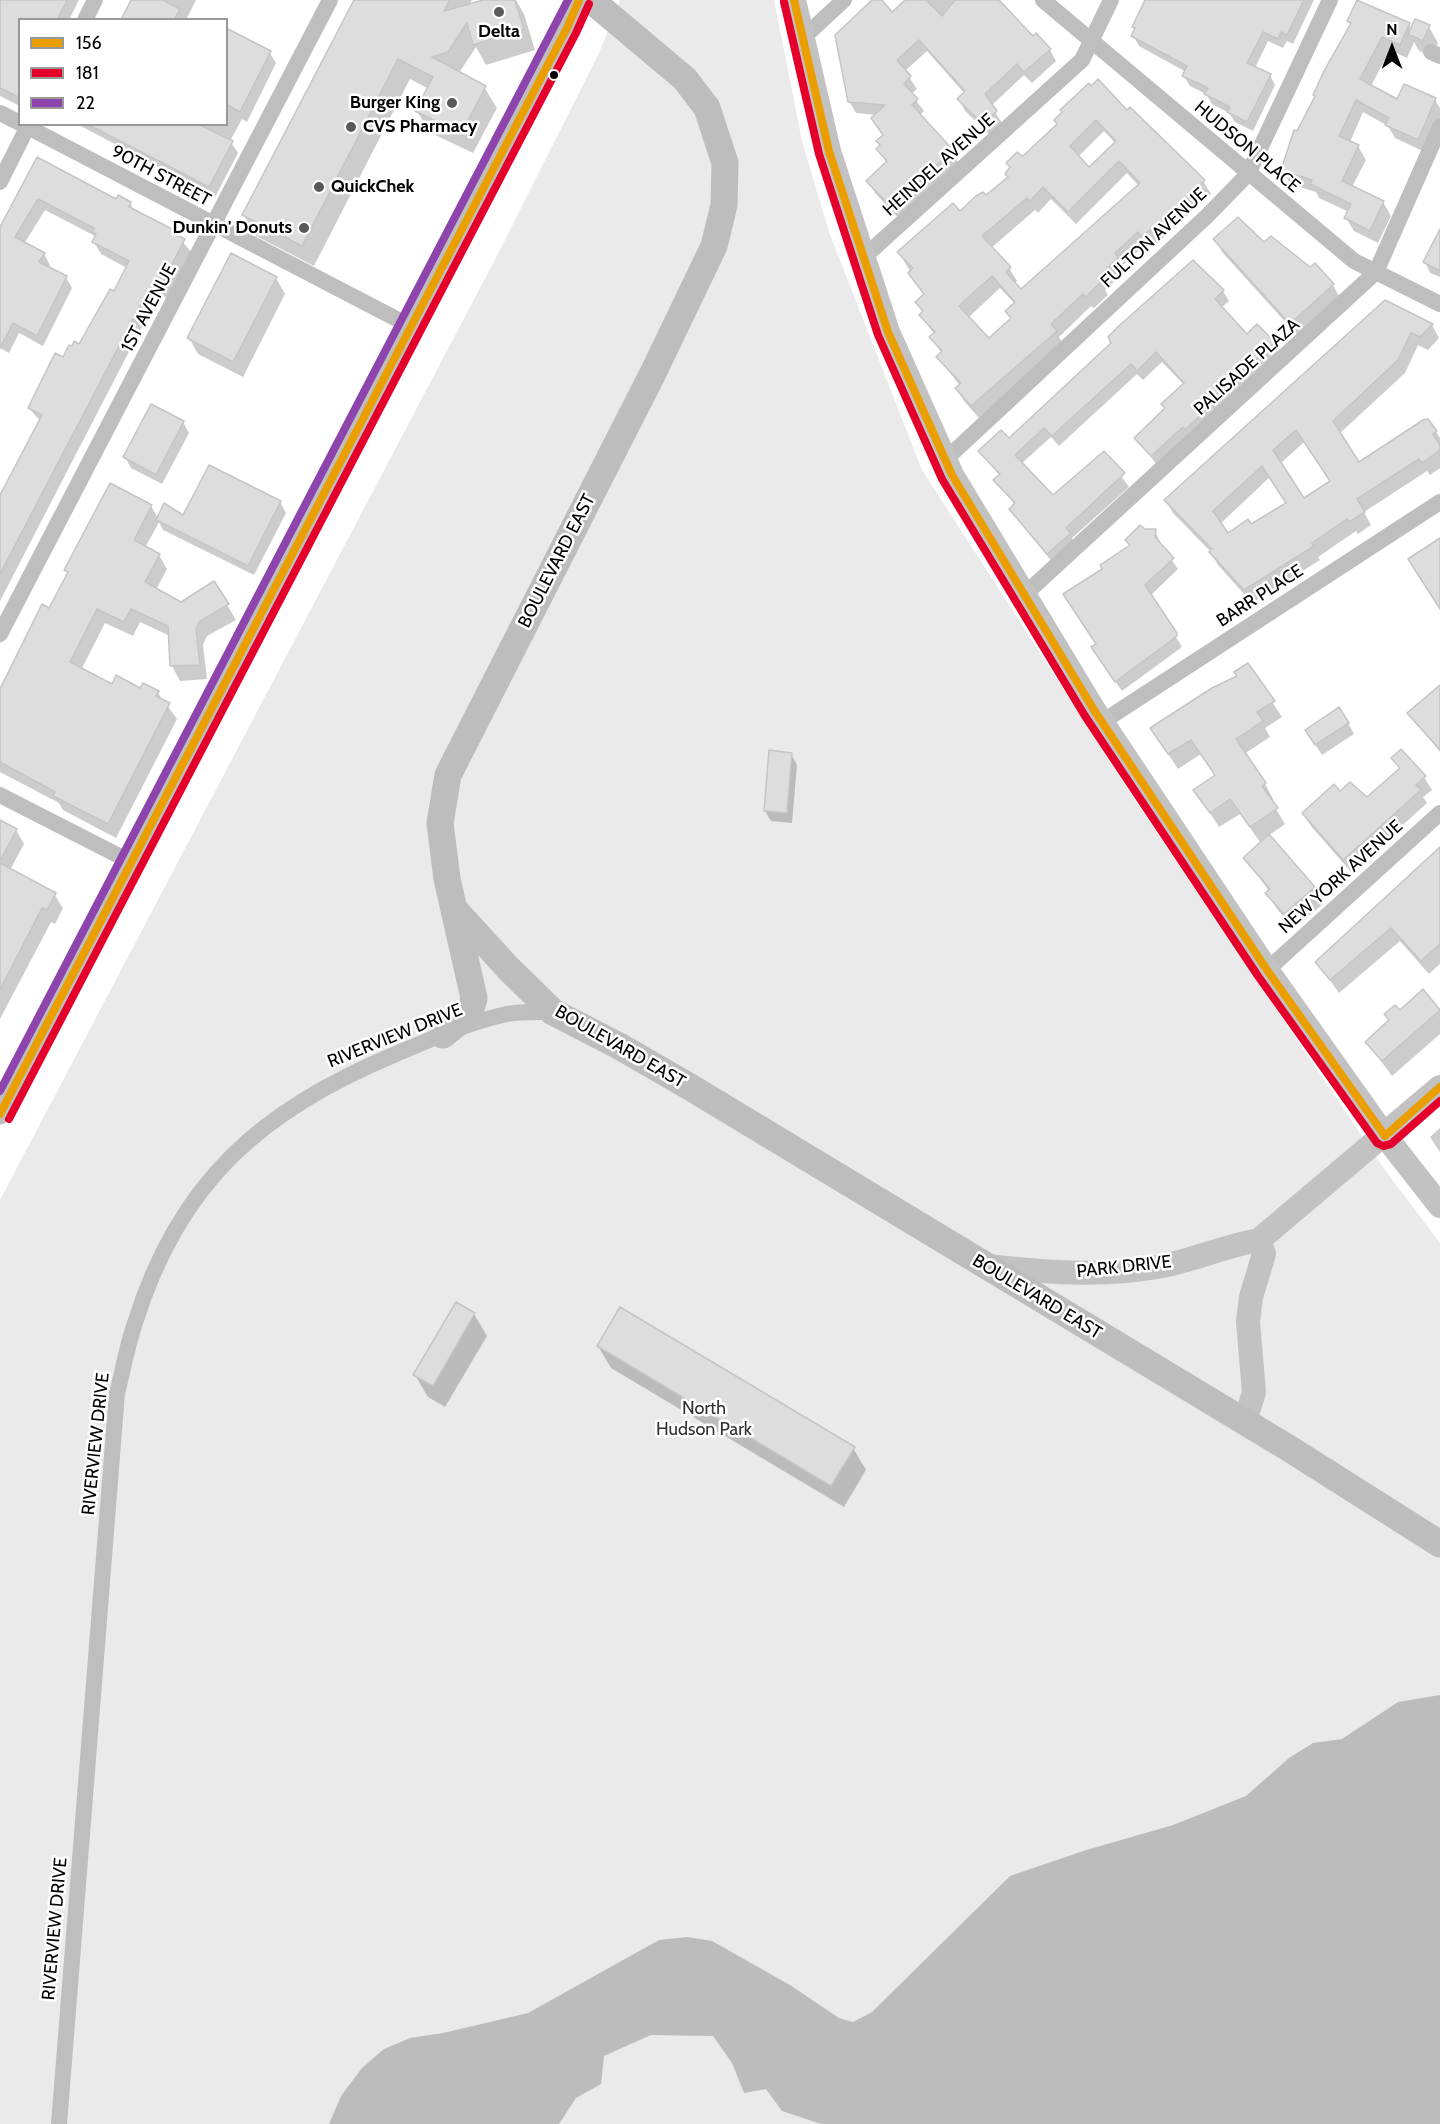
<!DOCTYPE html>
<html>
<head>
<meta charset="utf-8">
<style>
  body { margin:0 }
  #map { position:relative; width:1440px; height:2124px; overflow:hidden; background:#fff; font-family:Cabin,sans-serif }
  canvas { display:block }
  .legend { position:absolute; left:18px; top:18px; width:210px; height:108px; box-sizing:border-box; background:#fff; border:2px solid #999; margin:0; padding:8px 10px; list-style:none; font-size:18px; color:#000 }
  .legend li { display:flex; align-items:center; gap:12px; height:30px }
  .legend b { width:30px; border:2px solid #999 }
  .north { position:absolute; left:1362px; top:18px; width:60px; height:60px; -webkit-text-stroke:4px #fff; paint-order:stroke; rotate:0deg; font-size:16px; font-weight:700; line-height:24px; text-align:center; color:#000 }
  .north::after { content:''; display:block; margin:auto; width:21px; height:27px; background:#000; clip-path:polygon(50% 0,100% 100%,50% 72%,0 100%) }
</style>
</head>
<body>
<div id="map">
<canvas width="1440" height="2124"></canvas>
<ul class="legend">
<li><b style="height:8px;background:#eb9e00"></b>156</li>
<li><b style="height:8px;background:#e4002b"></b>181</li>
<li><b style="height:8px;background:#8e44ad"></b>22</li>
</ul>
<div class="north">N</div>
</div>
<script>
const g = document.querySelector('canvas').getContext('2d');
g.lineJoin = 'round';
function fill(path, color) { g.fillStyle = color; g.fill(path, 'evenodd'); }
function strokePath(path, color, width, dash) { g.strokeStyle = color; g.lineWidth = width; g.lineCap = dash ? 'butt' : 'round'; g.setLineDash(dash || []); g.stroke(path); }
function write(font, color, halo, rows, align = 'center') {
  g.font = font + ' Cabin,sans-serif'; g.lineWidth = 5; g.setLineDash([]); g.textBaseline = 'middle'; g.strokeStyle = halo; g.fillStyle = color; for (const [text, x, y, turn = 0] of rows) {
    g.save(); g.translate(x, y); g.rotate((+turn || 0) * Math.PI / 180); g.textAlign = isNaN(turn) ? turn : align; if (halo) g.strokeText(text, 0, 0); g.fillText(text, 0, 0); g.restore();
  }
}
fill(new Path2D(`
  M 620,0 L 774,0 L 802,141 L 829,232 L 922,470 L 1135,800 L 1387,1173 L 1440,1243 L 1440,2124 L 0,2124 L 0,1200 L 501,248 L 599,53 Z`), '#eaeaea');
fill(new Path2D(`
  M 1440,1695 L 1440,2124 L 821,2124 L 782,2111 L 766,2089 L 744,2093 L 732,2063 L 713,2036 L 651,2035 L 604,2056 L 601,2084 L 576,2098 L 559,2124 L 329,2124 L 341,2096 L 362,2068 L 384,2049 L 410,2038 L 443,2033 L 528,2013 L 659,1940 L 687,1937 L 712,1941 L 790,1985 L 839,2018 L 853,2022 L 872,2012 L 1010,1876 L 1083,1851 L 1173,1825 L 1246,1796 L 1289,1758 L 1313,1743 L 1342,1739 L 1398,1702 Z`), '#bcbcbc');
fill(new Path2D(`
  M 0,0 L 79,0 L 69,20 L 20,20 L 20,106 L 0,96 Z
  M 132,0 L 196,0 L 186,20 L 121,20 Z
  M 355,0 L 472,0 L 469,5 L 489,0 L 516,0 L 524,14 L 535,50 L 486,65 L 476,47 L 459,73 L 484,87 L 497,108 L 473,153 L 429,132 L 417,111 L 429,89 L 410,79 L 314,266 L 256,236 L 244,215 Z
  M 875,0 L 880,0 L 892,14 L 907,0 L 990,0 L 1050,50 L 1056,61 L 1032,83 L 1024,75 L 991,106 L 1002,123 L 990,135 L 965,111 L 959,99 L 965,94 L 927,51 L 905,71 L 917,89 L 911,94 L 924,111 L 920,115 L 952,151 L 958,162 L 901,221 L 875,193 L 868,181 L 887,163 L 878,149 L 884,136 L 872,118 L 876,115 L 856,113 L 849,101 Z
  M 1147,0 L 1314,0 L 1293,44 L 1287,41 L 1283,48 L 1268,41 L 1255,68 L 1270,75 L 1275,85 L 1253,131 L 1235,122 L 1229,113 L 1212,104 L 1206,94 L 1190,86 L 1184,76 L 1186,72 L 1139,46 L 1133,35 L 1135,31 L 1133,27 Z
  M 1349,21 L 1409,24 L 1412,30 L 1429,27 L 1438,43 L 1432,56 L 1419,51 L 1414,42 L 1407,58 L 1390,50 L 1371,86 L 1398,101 L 1435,100 L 1440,108 L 1440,120 L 1425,152 L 1395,138 L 1388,126 L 1363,112 L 1350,142 L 1358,146 L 1366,160 L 1352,187 L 1383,202 L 1391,216 L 1378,243 L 1354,231 L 1346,218 L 1349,212 L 1319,198 L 1316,192 L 1290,184 L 1283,170 L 1352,25 Z
  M 226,30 L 269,52 L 276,63 L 247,122 L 242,119 L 230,141 L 238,153 L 215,197 L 77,124 L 226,124 Z
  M 1127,112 L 1203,181 L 1211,194 L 1153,247 L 1149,248 L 1146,244 L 1122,266 L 1123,273 L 1105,290 L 1108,295 L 1094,308 L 1091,306 L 1059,337 L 1063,344 L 979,418 L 964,401 L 957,389 L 960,386 L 938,357 L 942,354 L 931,337 L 934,334 L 921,315 L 923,313 L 917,302 L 924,296 L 899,252 L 986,197 L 1009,178 L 1010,168 L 1008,163 L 1023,158 L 1058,125 ZM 1104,131 L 1116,144 L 1089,169 L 1078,157 ZM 1127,173 L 1139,186 L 1021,291 L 1015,283 L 1017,281 L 1009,268 L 991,248 L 1035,210 L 1038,213 L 1051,199 L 1076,224 ZM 1000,288 L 1015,304 L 1007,311 L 1012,320 L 989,340 L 968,318 Z
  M 37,159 L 117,201 L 130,204 L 135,211 L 175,232 L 191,252 L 167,298 L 163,296 L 153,315 L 149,313 L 0,601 L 0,497 L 41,422 L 29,408 L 64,359 L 80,346 L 115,293 L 127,268 L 101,254 L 94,242 L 97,237 L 45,210 L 24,244 L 44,254 L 50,265 L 48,268 L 66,277 L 72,288 L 43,346 L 19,333 L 9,353 L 0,348 L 0,240 Z
  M 1440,231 L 1440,277 L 1430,273 L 1425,262 Z
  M 1215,239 L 1264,244 L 1311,269 L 1314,265 L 1333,285 L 1340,298 L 1298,336 L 1222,252 Z
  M 276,278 L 285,294 L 243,377 L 198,354 L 189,338 Z
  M 1223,291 L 1229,301 L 1221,308 L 1247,336 L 1273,343 L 1279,353 L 1157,465 L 1136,438 L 1166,409 L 1184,385 L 1162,362 L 1143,380 L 1137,374 L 1059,446 L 1051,437 L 1021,464 L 1053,497 L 1104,453 L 1129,487 L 1072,538 L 1075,544 L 1054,564 L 1017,519 L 1011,509 L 1015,505 L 995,480 L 1000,476 L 980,452 L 1009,440 Z
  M 1385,302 L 1432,325 L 1439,338 L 1428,350 L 1418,345 L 1405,373 L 1339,434 L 1358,464 L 1428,420 L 1440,438 L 1440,468 L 1430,475 L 1427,471 L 1364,512 L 1371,525 L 1358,534 L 1356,531 L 1318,557 L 1320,560 L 1252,603 L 1218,565 L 1211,552 L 1173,513 L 1166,500 ZM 1304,442 L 1331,482 L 1304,500 L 1280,464 ZM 1270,477 L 1287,504 L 1251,526 L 1227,535 L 1220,524 Z
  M 183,422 L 189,433 L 162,484 L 131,468 L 125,457 Z
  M 280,502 L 286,513 L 254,575 L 163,530 L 159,522 L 145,548 L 159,555 L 167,569 L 156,590 L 181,604 L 214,583 L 236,620 L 207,636 L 203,645 L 207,679 L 180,681 L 172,666 L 170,636 L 140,622 L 133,636 L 105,623 L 81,670 L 112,686 L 157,692 L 177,719 L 116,838 L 63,810 L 59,803 L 0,772 L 0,693 L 68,575 L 66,570 L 151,506 L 158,518 Z
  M 1155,530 L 1161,545 L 1178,569 L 1150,596 L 1182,647 L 1122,691 L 1099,658 L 1098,645 L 1104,569 L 1145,531 Z
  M 1248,665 L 1282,717 L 1265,728 L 1270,737 L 1244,754 L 1265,784 L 1273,799 L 1271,801 L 1285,824 L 1268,836 L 1314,887 L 1323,904 L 1294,929 L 1277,909 L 1267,893 L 1269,891 L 1245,858 L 1260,842 L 1240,814 L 1219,827 L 1195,790 L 1216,776 L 1201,754 L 1178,769 L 1161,743 Z
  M 1440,699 L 1440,752 L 1409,713 Z
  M 1348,723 L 1354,734 L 1322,755 L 1313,741 Z
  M 791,754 L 797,765 L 792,823 L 771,821 L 765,811 Z
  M 1393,759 L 1424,777 L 1432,790 L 1423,797 L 1427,803 L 1351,872 L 1311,826 L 1303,814 L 1367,799 L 1400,770 Z
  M 0,822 L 16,830 L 24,844 L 10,870 L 54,894 L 63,908 L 55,924 L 51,922 L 0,1019 Z
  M 1440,849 L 1440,964 L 1429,974 L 1400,941 L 1339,993 L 1317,962 L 1330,950 L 1329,948 L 1381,906 Z
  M 1423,992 L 1440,1011 L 1440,1034 L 1392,1076 L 1367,1042 Z
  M 1440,1128 L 1440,1152 L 1430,1137 Z
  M 474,1314 L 487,1336 L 445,1407 L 428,1397 L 415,1375 Z
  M 598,1346 L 853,1448 L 866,1470 L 844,1507 L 611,1368 Z`), '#0003');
const building = new Path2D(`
  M 0,0 L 67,0 L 57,20 L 20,20 L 20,98 L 0,88 Z
  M 131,0 L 163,0 L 180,9 L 174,20 L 121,20 Z
  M 354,0 L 450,0 L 444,11 L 483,0 L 515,0 L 524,29 L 473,45 L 467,23 L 448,52 L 432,57 L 486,86 L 461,134 L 415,111 L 433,77 L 398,59 L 302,246 L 242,215 Z
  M 872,0 L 882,0 L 892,12 L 905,0 L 926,0 L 942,16 L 955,0 L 999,0 L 1033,36 L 1036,33 L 1051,49 L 1024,72 L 1017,64 L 985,94 L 997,111 L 983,124 L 957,99 L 965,91 L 919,40 L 897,60 L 911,76 L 904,84 L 918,99 L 912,105 L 953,150 L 913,187 L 916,189 L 894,210 L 866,181 L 887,161 L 876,149 L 880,145 L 876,141 L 883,135 L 871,118 L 885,105 L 848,102 L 835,35 Z
  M 1145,0 L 1304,0 L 1287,35 L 1281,32 L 1278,39 L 1263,32 L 1247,63 L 1271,74 L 1247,122 L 1227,112 L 1230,107 L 1204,94 L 1208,88 L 1182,76 L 1187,66 L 1131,36 L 1135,28 L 1132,27 Z
  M 1357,0 L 1410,23 L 1400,45 L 1382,37 L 1360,79 L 1397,99 L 1404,84 L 1436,98 L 1418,140 L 1385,125 L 1389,118 L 1356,100 L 1339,136 L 1359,145 L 1342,181 L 1384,201 L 1370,231 L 1344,218 L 1351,204 L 1310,184 L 1312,180 L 1281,170 L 1294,130 L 1297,131 L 1315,96 L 1313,95 L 1324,71 L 1351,23 L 1347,21 Z
  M 1415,19 L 1430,25 L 1423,41 L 1408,34 Z
  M 226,28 L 271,51 L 240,112 L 226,104 Z
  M 1098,79 L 1127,110 L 1130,107 L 1205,180 L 1174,211 L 1145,234 L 1141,236 L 1138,232 L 1115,253 L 1118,257 L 1116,260 L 1098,277 L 1102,281 L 1086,297 L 1083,294 L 1051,324 L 1057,331 L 971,406 L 955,388 L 961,383 L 936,357 L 942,351 L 929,337 L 935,332 L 919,315 L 923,311 L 915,302 L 924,294 L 908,273 L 913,268 L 897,252 L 953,203 L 960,211 L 976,196 L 983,192 L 986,195 L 1008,177 L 1005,174 L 1010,167 L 1006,163 L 1017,152 L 1023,156 L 1057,124 L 1054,120 L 1062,112 L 1060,110 L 1089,83 L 1091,86 ZM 1096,120 L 1116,141 L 1089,167 L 1070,146 ZM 1119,161 L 1140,183 L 1021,289 L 1006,272 L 1011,267 L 982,236 L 1027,198 L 1030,201 L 1043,187 L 1068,212 ZM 992,276 L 1015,302 L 1005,311 L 1011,318 L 989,338 L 959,306 Z
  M 87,124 L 198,124 L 233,141 L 209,187 Z
  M 37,157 L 116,199 L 118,195 L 131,202 L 129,207 L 176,231 L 175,234 L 185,239 L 160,287 L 156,284 L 146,304 L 142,302 L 0,574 L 0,495 L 42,415 L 28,408 L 55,353 L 63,357 L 69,345 L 72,346 L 74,341 L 79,344 L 110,289 L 114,291 L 129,261 L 92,242 L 96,234 L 92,232 L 94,228 L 38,199 L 15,237 L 45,253 L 39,262 L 67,276 L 37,336 L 13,323 L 0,348 L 0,227 Z
  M 1238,217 L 1264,242 L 1271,236 L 1310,267 L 1315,263 L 1334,284 L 1290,324 L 1213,239 Z
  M 1440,229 L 1440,271 L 1423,262 Z
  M 231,253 L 277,277 L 233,362 L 187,338 Z
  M 1193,260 L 1224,290 L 1215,299 L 1247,334 L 1257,324 L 1275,342 L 1217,394 L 1205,411 L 1185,430 L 1183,427 L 1151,456 L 1134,438 L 1165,408 L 1161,404 L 1184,383 L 1156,352 L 1137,371 L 1131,364 L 1052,436 L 1044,428 L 1015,455 L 1053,495 L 1104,451 L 1125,473 L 1066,528 L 1071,533 L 1047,554 L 1009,509 L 1015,503 L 993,480 L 1000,474 L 978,451 L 1001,430 L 1009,438 L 1111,343 L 1108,337 L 1121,324 Z
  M 1385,300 L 1433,324 L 1420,337 L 1411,333 L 1398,360 L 1333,421 L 1359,462 L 1423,420 L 1428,419 L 1437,431 L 1433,434 L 1440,445 L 1440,450 L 1422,463 L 1419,459 L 1357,499 L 1365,512 L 1349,522 L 1347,519 L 1312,543 L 1314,546 L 1244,590 L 1209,552 L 1212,549 L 1164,500 ZM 1296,430 L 1330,481 L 1304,498 L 1273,450 ZM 1262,466 L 1286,503 L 1251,524 L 1248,519 L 1228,533 L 1213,511 Z
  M 151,404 L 184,421 L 156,475 L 123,457 Z
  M 209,465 L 281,501 L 248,566 L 156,520 L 164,503 L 183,515 Z
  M 110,483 L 152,505 L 134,540 L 160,554 L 145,582 L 181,602 L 214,581 L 229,604 L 199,622 L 196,630 L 200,665 L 170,666 L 168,626 L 131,609 L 124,622 L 97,609 L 70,662 L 112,684 L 116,675 L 140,688 L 143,683 L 159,691 L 156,696 L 170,703 L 108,824 L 53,796 L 55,792 L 0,762 L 0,689 L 42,604 L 49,608 L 68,572 L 64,570 Z
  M 1140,525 L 1145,529 L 1156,529 L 1155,537 L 1174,558 L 1145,585 L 1177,633 L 1177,636 L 1115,682 L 1091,647 L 1096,644 L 1063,594 L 1102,569 L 1100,565 L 1130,545 L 1125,540 Z
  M 1440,538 L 1440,609 L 1408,559 Z
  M 1248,663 L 1275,701 L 1257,712 L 1263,721 L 1236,739 L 1266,783 L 1262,786 L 1278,808 L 1250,827 L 1230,799 L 1210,813 L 1193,790 L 1215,775 L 1191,740 L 1168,754 L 1150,728 L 1212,688 L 1237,676 L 1234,672 Z
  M 1440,685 L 1440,750 L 1407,713 Z
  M 1339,707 L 1349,723 L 1315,745 L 1305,730 Z
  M 1401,749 L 1426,776 L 1416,785 L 1421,790 L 1343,860 L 1302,813 L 1334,784 L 1340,791 L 1350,782 L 1367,797 L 1400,768 L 1391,758 Z
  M 769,750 L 792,753 L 787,813 L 764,811 Z
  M 0,820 L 17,829 L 0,861 Z
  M 1269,834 L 1315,887 L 1284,914 L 1265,893 L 1270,889 L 1243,858 Z
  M 1440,847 L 1440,944 L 1421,961 L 1391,928 L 1330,980 L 1315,962 Z
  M 0,863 L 56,893 L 47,910 L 42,908 L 0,990 Z
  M 1423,989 L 1440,1010 L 1382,1061 L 1365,1042 L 1389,1020 L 1384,1014 L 1395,1005 L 1400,1010 Z
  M 456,1302 L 475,1313 L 433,1386 L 413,1375 Z
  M 620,1307 L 855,1447 L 831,1486 L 597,1346 Z`);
fill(building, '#ddd');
strokePath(building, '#c5c5c5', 1.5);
strokePath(new Path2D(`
  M 1043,0 L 1354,261 L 1440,304
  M 85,20 L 95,0
  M 804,37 L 844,0
  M 1431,52 L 1440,56
  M 0,113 L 20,123
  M 22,124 L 410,326
  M 0,182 L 29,124
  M 864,257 L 1082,60 L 1111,0
  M 945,460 L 1207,216 L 1248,174 L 1330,0
  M 1024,595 L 1376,272 L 1440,127
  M 0,634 L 330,0
  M 1102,722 L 1440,502
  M 0,795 L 133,863
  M 1267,970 L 1440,813
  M 59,2124 L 117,1393 C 123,1370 127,1346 135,1323 C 179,1181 263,1109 396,1054 C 432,1039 469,1022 507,1014 C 522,1011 538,1012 553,1012`), '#bebebe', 16);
strokePath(new Path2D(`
  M 0,1114 L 567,28 L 579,0`), '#bebebe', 21);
strokePath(new Path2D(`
  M 794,0 L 829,151 L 888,332 L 952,475 L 1094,710 L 1267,970 L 1385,1136 L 1440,1206
  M 986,1266 C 1043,1272 1100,1277 1157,1267 C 1192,1261 1224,1246 1259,1240 L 1440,1087
  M 1245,1422 L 1254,1392 L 1248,1322 L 1251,1297 L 1264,1254 L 1259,1240`), '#c2c2c2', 24);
strokePath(new Path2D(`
  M 456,911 L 508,968 L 553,1012 L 619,1046 L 690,1087 L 1290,1449 L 1440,1544
  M 443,1035 L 470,1013 L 474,998 L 447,879 L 440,823 L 448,775 L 653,373 L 714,246 L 724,205 L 725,163 L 707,108 L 685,79 L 591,0`), '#bdbdbd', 27);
strokePath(new Path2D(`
  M 794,0 L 829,151 L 888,332 L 952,475 L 1094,710 L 1267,970 L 1385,1136 L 1440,1087
  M 0,1114 L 567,28 L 579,0`), '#eb9e00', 8);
strokePath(new Path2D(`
  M 784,2 L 819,154 L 878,335 L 942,479 L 1085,716 L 1258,976 L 1377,1143 L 1383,1146 L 1391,1144 L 1440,1101
  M 9,1119 L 576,33 L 589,4`), '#e4002b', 8);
strokePath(new Path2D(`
  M 0,1091 L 568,0`), '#8e44ad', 8);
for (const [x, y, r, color] of [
  [499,12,6,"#595959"],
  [554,75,5,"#000"],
  [452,103,6,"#595959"],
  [351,127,6,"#595959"],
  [319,187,6,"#595959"],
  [304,228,6,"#595959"]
]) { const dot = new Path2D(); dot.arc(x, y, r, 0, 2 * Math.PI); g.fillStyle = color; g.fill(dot); strokePath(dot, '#fff', 2); }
write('bold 18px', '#000', '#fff', [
  ["Delta",499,32,"center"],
  ["Burger King",440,103],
  ["CVS Pharmacy",363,127,"left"],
  ["QuickChek",331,187,"left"],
  ["Dunkin' Donuts",292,228]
], 'right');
write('18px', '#000', '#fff', [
  ["HUDSON PLACE",1247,147,40],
  ["HEINDEL AVENUE",939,165,-42],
  ["90TH STREET",161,176,28],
  ["FULTON AVENUE",1154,238,-43],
  ["1ST AVENUE",149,308,-62],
  ["PALISADE PLAZA",1247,367,-42],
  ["BOULEVARD EAST",557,561,-63],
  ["BARR PLACE",1260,596,-33],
  ["NEW YORK AVENUE",1341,877,-42],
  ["RIVERVIEW DRIVE",395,1036,-22],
  ["BOULEVARD EAST",620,1047,30],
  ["PARK DRIVE",1124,1267,-6],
  ["BOULEVARD EAST",1037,1297,31],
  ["RIVERVIEW DRIVE",96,1444,-84],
  ["RIVERVIEW DRIVE",55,1929,-85]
]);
write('18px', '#303030', '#fff', [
  ["North",704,1409],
  ["Hudson Park",704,1430]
]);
</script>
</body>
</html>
